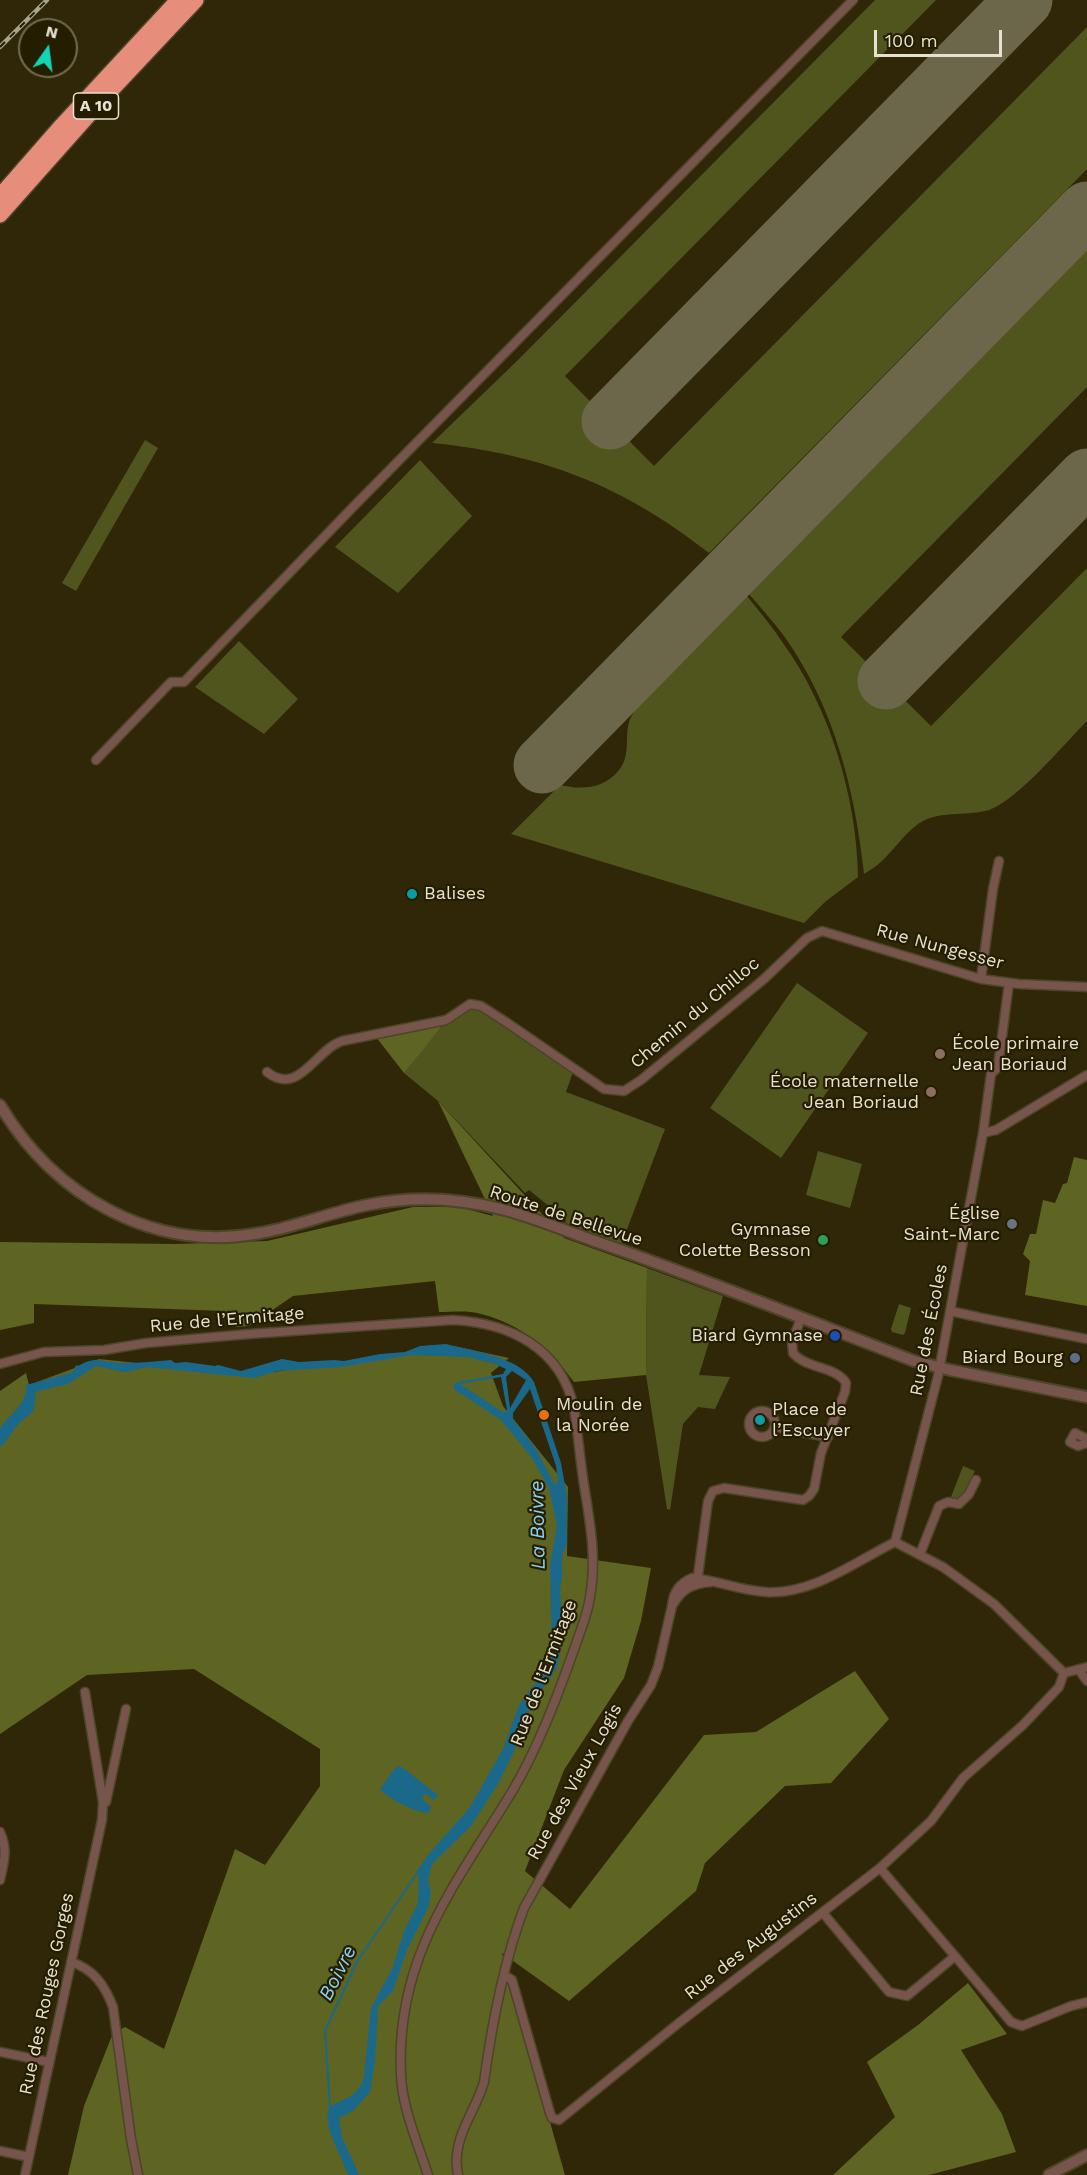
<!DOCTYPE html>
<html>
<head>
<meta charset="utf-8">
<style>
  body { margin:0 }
  #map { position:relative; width:1087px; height:2175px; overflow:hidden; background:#2f2707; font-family:"Work Sans",sans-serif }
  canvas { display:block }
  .north { position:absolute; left:18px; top:18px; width:60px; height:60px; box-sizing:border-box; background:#251d00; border:2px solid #726c53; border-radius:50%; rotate:14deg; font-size:16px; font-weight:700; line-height:24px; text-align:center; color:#e6e2d0 }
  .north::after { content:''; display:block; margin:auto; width:21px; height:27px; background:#14d5b3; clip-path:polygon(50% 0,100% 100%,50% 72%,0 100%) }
  .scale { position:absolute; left:874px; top:30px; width:128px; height:27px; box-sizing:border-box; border:3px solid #e6e2d0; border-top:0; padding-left:8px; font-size:18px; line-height:21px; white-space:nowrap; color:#e6e2d0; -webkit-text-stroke:4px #251d00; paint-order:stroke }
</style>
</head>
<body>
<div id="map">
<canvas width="1087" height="2175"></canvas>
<div class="north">N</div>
<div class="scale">100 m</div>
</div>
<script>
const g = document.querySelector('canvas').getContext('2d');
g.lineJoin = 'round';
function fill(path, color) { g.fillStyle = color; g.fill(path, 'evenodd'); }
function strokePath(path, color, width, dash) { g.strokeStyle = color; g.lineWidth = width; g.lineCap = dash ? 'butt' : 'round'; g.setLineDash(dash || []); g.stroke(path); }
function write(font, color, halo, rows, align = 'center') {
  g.font = font + ' "Work Sans",sans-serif'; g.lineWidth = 4.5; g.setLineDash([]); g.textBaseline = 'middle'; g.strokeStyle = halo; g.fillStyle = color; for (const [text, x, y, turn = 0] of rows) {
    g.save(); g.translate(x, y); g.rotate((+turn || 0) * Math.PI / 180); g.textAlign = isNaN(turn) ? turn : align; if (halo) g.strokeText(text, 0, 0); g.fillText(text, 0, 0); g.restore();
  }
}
fill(new Path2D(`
  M 875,0 L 936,0 L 565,376 L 654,466 L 1087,27 L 1087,169 L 709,553 C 622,485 542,454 432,443 L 520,358 Z
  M 1087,250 L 1087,387 L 841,637 L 931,726 L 1087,568 L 1087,721 C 1063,745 1019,799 989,810 C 968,816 945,811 925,820 C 908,828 896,848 882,861 C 877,866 870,870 864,874 C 855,790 834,706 784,636 C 773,621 760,607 748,593 Z
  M 145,440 L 158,448 L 76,591 L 62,583 Z
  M 420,460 L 472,516 L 398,593 L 335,547 Z
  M 746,595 C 759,611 772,626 783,643 C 830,708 857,798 858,877 L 825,902 L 804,923 L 511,834 L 560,785 C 581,790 604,789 619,770 C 632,755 623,733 631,717 C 639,701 656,687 668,675 C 694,648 720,622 746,595 Z
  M 239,641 L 298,699 L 264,734 L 195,687 Z
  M 797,983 L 868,1033 L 781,1158 L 710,1108 Z
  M 471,1009 L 484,1012 L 573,1072 L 566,1092 L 665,1129 L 621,1245 L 570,1226 L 565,1222 L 566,1220 L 529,1190 L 525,1193 L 438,1101 L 404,1073 C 419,1055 447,1011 471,1009 Z
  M 818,1151 L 862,1164 L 850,1208 L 806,1195 Z
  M 647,1268 L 723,1296 L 699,1375 L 730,1377 L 715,1409 L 698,1407 L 683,1424 L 670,1510 L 667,1509 L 646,1375 Z
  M 899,1304 L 911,1308 L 905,1333 L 903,1335 L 892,1332 L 891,1329 Z
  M 963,1466 L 975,1471 C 970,1482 967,1492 957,1500 L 951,1497 Z`), '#4f551d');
fill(new Path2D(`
  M 442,1026 L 404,1073 L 376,1037 Z
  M 438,1101 L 564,1238 L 647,1268 L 646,1375 L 574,1382 C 550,1349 521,1324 481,1314 C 468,1310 452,1312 439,1312 L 435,1281 L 293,1296 L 249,1326 L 236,1327 L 224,1311 L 34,1304 L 34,1323 L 0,1330 L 0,1242 L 177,1244 L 267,1241 L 413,1207 L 459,1207 L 493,1216 Z
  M 1074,1157 L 1087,1160 L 1087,1306 L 1025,1295 L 1030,1261 L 1023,1254 L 1030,1234 L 1036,1234 L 1043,1200 L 1055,1203 L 1063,1184 L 1067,1183 Z
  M 454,1346 L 509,1358 L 491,1373 L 503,1406 L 568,1487 L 567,1556 L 651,1568 L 641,1621 L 624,1678 L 564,1770 L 525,1871 L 570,1909 L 704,1735 L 756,1732 L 855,1671 L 889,1719 L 831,1783 L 785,1786 L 705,1863 L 696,1891 L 569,2001 L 502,1953 L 565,2175 L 68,2175 L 84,2106 L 113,2033 L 125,2027 L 164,2049 L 235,1849 L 265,1865 L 320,1786 L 320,1749 L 194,1669 L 87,1675 L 0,1734 L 0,1391 L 26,1373 L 29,1385 L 99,1359 L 252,1375 Z
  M 968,1983 L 1007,2034 L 961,2050 L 1002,2114 L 1016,2152 L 929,2175 L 833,2175 L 895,2117 L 867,2062 L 918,2025 Z`), '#5e6422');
fill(new Path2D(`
  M 446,1344 C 471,1351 519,1356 534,1382 L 561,1463 L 567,1497 L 567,1544 L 562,1556 L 562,1577 L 560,1587 L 562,1627 L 560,1654 L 556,1670 L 532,1703 L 516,1747 L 498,1784 L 471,1826 L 432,1864 L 428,1880 L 431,1894 L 428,1908 L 407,1950 L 393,1991 L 378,2006 L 375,2061 L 370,2092 L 353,2111 L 339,2118 L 342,2137 L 359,2175 L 348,2175 C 342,2156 322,2126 329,2108 C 345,2096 358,2099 364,2076 L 371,2008 L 393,1967 L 404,1931 L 418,1903 L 419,1875 L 416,1872 L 429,1854 L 470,1807 L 503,1749 L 519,1705 L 542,1674 L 549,1662 L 552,1649 L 550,1565 L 557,1525 L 549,1488 L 532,1458 L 501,1420 L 454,1389 L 454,1384 L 458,1382 L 503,1374 L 506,1369 L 495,1364 L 468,1357 L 411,1355 L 341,1367 L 277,1371 L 254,1378 L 147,1367 L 125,1372 L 96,1366 L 68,1384 L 38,1391 L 35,1395 C 37,1417 27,1413 16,1427 C 10,1434 7,1442 0,1447 L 0,1428 C 10,1414 28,1403 26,1385 L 67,1374 L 73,1372 L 76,1365 L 78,1366 C 99,1354 103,1364 124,1363 C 140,1363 156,1361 171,1360 L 175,1363 L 186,1362 L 215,1366 L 218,1365 L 241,1371 L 282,1359 L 299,1362 L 334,1360 L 344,1361 L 380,1354 L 405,1352 L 420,1346 ZM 512,1371 L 526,1380 L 510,1408 L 506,1377 ZM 501,1377 L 507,1410 L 504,1413 L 460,1384 ZM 530,1389 L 556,1466 L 558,1481 L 555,1485 L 536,1449 L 513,1419 L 513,1413 Z
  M 399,1766 L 403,1768 L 438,1795 L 434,1800 L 426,1794 L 422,1796 L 424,1801 L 431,1806 L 429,1813 C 417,1813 388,1799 380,1789 L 395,1768 Z`), '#1b698a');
strokePath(new Path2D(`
  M 330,2107 L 325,2031 L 358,1960 L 418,1872`), '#1b698a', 2);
strokePath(new Path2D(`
  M 610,421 L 1024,0
  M 886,681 L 1087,477
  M 542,765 L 1087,210`), '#6c664a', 57);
const minor = new Path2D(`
  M 96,760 L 171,682 L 184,682 L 355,505 L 853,0
  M 981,979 L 993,889 L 999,861
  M 267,1072 C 299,1097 315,1050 342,1041 L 446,1020 L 470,1004 L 481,1006 L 506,1022 L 604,1089 L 624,1091 L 641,1080 L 764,979 L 807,938 L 822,931 L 981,979 L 1019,984 L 1087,987
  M 983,1133 L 996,1130 L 1087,1075
  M 950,1311 L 978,1317
  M 982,1318 L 1087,1339
  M 0,1364 L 44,1352 L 104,1350 L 146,1343 L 249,1334 L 453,1320 C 510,1323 561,1348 574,1408 C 578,1434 580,1459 584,1485 C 590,1523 597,1558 590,1597 C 588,1613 581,1629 576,1644 C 559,1692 539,1746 513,1790 C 456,1884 395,1957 401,2075 C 402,2107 418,2144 428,2175
  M749 1424a13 13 0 1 1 26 0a13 13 0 1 1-26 0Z
  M 775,1427 L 828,1437
  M 1087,1439 L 1075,1433 L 1070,1442 L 1078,1446 L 1087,1443
  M 895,1542 L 938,1376 L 983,1133 L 991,1074 L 998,1067 L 1009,983
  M 895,1542 L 943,1567 L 994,1604 L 1064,1673
  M 920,1554 L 939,1506 L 948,1502 L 959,1504 L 969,1494 L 976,1480
  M 711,1582 C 691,1584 682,1589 672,1606 C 673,1593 680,1583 692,1578 C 717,1580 741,1591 766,1592 C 812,1595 855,1562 895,1542
  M 697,1583 L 708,1501 L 713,1491 L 724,1488 L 803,1500 L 809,1496 L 814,1489 L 821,1453 L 845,1392 L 846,1383 C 836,1366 806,1369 793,1353 L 792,1342 L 801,1318
  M 1079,1670 L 1087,1681
  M 1064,1673 L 1087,1667
  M 106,1802 L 126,1709
  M 0,1832 C 8,1849 4,1862 0,1880
  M 880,1868 L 1011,2022 L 1022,2026 L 1071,2006 L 1087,2002
  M 823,1913 L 889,1992 L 907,1996 L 954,1957
  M 71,1962 C 94,1969 105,1986 113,2007 L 131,2139 L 138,2175
  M 504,1975 L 512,1980 L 550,2113 L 552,2118 L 559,2120 L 680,2022 L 880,1868 L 931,1821 L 963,1778 L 1023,1725 L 1059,1687 L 1064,1673
  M 0,2052 L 49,2062
  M 0,2151 L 29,2157
  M 25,2175 L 102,1820 L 103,1802 L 85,1692
  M 458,2175 C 457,2169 456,2162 457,2155 C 459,2129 477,2107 484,2082 C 492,2023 503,1964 524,1908 L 628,1721 L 651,1685 L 658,1667 L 672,1606`);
const tertiary = new Path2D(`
  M 0,1105 C 54,1196 153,1253 260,1233 C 296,1227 331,1212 367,1205 C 411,1196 457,1198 501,1209 C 537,1218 573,1234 609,1246 C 711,1282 812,1322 914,1361 L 950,1370 L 1087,1397
  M 1049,2175 L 1087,2155`);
const motorway = new Path2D(`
  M 0,196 L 62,125 L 178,0
  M 0,215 L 103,99 L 196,0`);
strokePath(minor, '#4c4527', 11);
strokePath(tertiary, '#4c4527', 14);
strokePath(motorway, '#4c4527', 18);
strokePath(minor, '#77544c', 8);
strokePath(tertiary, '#77544c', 10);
strokePath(motorway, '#e68e7b', 15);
const rail = new Path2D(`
  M 0,47 L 47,0`);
strokePath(rail, '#a9a48d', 4.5);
strokePath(rail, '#251d00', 2, [7]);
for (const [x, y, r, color] of [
  [412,894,6,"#0f9aa8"],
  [940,1054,6,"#8d6e63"],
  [931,1092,6,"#8d6e63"],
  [1012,1224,6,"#6b7280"],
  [823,1240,6,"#2e9e5b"],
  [835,1336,6,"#1a4fb4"],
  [1075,1358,6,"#5c6f8a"],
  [544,1415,6,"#e8710a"],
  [760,1420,6,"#0f9aa8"]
]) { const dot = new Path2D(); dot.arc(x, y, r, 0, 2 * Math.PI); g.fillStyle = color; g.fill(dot); strokePath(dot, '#251d00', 2); }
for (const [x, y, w] of [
  [96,106,45]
]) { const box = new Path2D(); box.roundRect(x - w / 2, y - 13, w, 26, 4.5); g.fillStyle = '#251d00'; g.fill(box); strokePath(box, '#e6e2d0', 1.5); }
write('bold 16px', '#e6e2d0', null, [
  ["A 10",96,106]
]);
write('18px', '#e6e2d0', '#251d00', [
  ["Balises",424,894,"left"],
  ["École primaire",952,1044,"left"],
  ["Jean Boriaud",952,1065,"left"],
  ["École maternelle",919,1082],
  ["Jean Boriaud",919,1103],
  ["Église",1000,1214],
  ["Saint-Marc",1000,1235],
  ["Gymnase",811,1230],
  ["Colette Besson",811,1251],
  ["Biard Gymnase",823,1336],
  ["Biard Bourg",1063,1358],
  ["Moulin de",556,1405,"left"],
  ["la Norée",556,1426,"left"],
  ["Place de",772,1410,"left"],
  ["l’Escuyer",772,1431,"left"]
], 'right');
write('18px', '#e6e2d0', '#251d00', [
  ["Rue Nungesser",940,947,15],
  ["Chemin du Chilloc",695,1013,-40],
  ["Route de Bellevue",566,1216,18],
  ["Rue de l’Ermitage",227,1320,-5],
  ["Rue des Écoles",929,1330,-79],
  ["Rue de l’Ermitage",544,1673,-69],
  ["Rue des Vieux Logis",575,1782,-61],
  ["Rue des Augustins",751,1946,-38],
  ["Rue des Rouges Gorges",47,1994,-78]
]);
write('italic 20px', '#8bd0f3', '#251d00', [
  ["La Boivre",538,1525,-91],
  ["Boivre",338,1973,-63]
]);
</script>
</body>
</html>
